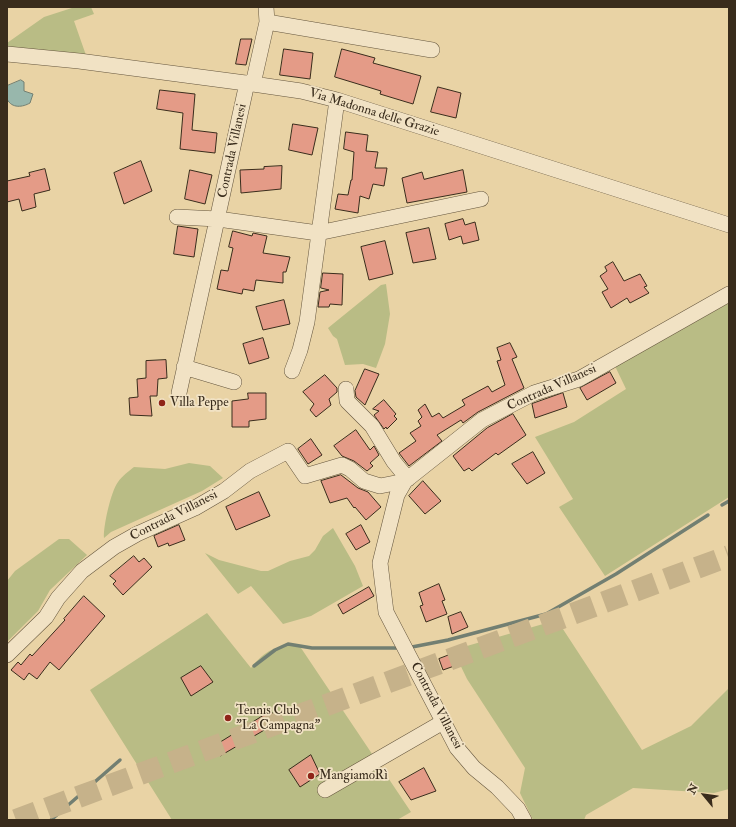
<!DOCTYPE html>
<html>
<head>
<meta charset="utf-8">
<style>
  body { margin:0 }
  #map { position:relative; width:736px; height:827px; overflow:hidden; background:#e9d3a5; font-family:"IM FELL Double Pica",serif }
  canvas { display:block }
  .frame { position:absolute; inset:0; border:8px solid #392c1c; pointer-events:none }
  .north { position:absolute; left:684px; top:775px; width:40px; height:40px; -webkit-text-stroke:3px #f1e2c4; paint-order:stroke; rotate:299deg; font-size:11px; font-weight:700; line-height:16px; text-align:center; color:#392c1c }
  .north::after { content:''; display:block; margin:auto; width:14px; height:18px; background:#392c1c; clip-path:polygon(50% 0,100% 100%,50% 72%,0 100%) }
</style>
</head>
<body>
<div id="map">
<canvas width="736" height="827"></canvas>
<div class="frame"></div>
<div class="north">N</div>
</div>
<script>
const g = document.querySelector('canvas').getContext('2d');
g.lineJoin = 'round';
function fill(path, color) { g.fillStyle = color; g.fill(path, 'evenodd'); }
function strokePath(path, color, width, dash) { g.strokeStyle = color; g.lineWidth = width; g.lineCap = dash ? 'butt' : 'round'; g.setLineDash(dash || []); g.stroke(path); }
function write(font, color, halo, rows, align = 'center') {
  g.font = font + ' "IM FELL Double Pica",serif'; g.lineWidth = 3.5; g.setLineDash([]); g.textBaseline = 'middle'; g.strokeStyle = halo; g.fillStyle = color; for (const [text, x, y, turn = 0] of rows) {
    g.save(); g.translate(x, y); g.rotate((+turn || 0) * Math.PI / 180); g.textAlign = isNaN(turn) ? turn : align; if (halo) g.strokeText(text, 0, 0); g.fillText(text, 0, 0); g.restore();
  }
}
fill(new Path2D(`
  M 75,7 L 91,7 L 94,14 L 74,21 L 88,61 L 7,50 L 7,43 L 44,17 Z
  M 386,284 L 390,314 L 385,344 L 376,368 L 363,364 L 345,365 L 337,339 L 333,336 L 328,328 L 381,285 Z
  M 729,303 L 729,497 L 605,576 L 559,507 L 573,499 L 535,437 L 574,422 L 626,389 L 615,366 Z
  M 189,463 L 210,466 L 223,478 L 202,491 L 111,532 L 104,538 C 103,527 111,491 118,482 C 122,476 129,471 134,467 L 165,469 Z
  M 333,528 L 355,566 L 363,586 L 311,616 L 283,624 L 251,586 L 238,594 L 205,553 L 219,560 L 261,571 L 268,571 L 290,561 L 309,556 L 315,550 L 323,536 Z
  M 59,539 L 69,539 L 87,555 L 50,590 L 38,611 L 7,642 L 7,581 L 15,571 Z
  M 207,613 L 251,668 C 266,649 276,646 299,645 L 411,812 L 397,820 L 172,820 L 90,690 Z
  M 557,620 L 642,750 L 691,726 L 729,688 L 729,789 L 714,793 L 633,788 L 586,815 L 584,820 L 533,820 L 520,793 L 525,768 L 467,679 L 453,650 Z`), '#b9bc85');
const water = new Path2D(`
  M 21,80 L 24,82 L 24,91 L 33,94 L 30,103 C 23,107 12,109 7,99 C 6,96 7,90 7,86 Z`);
fill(water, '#98b7ac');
strokePath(water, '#727f72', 1);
strokePath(new Path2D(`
  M 722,505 L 729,501
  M 412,647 L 448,640 L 546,614 L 616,574 L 708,515
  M 254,666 L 275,650 L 288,644 L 312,648 L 396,648
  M 51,820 L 120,760`), '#727f72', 3.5);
const building = new Path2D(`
  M 241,39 L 252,39 L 246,65 L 236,64 Z
  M 284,49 L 313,53 L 310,79 L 280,75 Z
  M 342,49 L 375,58 L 373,63 L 421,76 L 413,104 L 380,94 L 381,91 L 335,77 Z
  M 438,87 L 461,93 L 456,118 L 431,112 Z
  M 160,90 L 195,94 L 192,130 L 217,133 L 215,153 L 180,149 L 183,113 L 157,109 Z
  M 293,124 L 318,128 L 312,155 L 289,150 Z
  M 346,132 L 368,135 L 366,151 L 378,152 L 375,168 L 387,168 L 384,186 L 373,184 L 369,199 L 360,196 L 358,213 L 335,209 L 338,194 L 348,195 L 351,180 L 352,180 L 354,152 L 344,149 Z
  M 141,161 L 152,191 L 124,204 L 114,173 Z
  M 282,166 L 281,189 L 241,193 L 240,170 L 264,169 L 264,167 Z
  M 45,169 L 50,190 L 34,194 L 36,207 L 22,211 L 19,199 L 7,202 L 7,181 L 30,176 L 29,173 Z
  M 190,170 L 212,175 L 205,204 L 185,199 Z
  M 463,170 L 467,192 L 407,203 L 402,178 L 422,172 L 424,179 Z
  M 463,219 L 465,225 L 475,222 L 479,240 L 463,244 L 461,236 L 449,240 L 445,224 Z
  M 178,226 L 198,229 L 194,257 L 174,254 Z
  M 429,228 L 436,259 L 413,263 L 406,233 Z
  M 233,231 L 252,236 L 253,233 L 267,236 L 263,253 L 290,257 L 286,272 L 283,272 L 283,283 L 256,280 L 254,291 L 243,289 L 242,294 L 217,289 L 221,270 L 228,271 L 233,248 L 229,247 Z
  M 385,241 L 393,274 L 369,280 L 361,247 Z
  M 613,262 L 624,281 L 640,274 L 647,286 L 644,287 L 649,293 L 630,303 L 627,298 L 611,308 L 602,292 L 608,289 L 600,276 L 607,271 L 605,267 Z
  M 323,273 L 343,274 L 342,305 L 330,304 L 329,307 L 318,307 L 320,292 L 329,290 L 321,288 Z
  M 284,300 L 290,324 L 263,330 L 256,307 Z
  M 263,338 L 269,358 L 249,364 L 243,344 Z
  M 510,343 L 517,357 L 512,359 L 524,388 L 478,412 L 463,423 L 461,420 L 437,435 L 442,441 L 409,466 L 399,453 L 416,441 L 410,433 L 421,426 L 418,421 L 422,417 L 418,410 L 425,404 L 432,417 L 439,413 L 443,418 L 465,405 L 462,400 L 488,386 L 492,392 L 505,385 L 497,361 L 501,360 L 497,348 Z
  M 166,360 L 167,378 L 158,379 L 157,396 L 150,396 L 152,416 L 130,415 L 129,398 L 138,397 L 137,379 L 146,378 L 146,361 Z
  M 365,369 L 379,374 L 365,405 L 356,397 L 355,391 Z
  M 610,372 L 616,383 L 587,400 L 580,388 Z
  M 325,375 L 337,388 L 337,392 L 329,399 L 331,405 L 316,417 L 310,410 L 314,404 L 303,392 Z
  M 248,393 L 266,393 L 266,419 L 249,421 L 249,427 L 232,427 L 232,401 L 248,399 Z
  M 563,393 L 567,407 L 535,418 L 532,404 Z
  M 384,400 L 396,414 L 394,416 L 397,419 L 387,429 L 386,427 L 384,429 L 374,415 L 379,411 L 373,409 Z
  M 513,414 L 526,435 L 498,455 L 496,453 L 472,471 L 469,468 L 464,471 L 453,456 L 487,428 Z
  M 356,430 L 370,450 L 374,446 L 379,455 L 370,463 L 373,466 L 367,471 L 354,461 L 342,456 L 334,446 Z
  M 311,439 L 322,455 L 308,464 L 298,449 Z
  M 533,452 L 545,473 L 527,484 L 512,464 Z
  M 341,475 L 358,488 L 368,492 L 381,507 L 366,520 L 355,507 L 354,508 L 347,498 L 330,503 L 321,481 Z
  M 423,481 L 441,501 L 425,514 L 409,496 Z
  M 259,492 L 270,516 L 236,530 L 226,507 Z
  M 179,525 L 185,540 L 169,546 L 168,543 L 158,547 L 154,536 Z
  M 361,525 L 370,542 L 356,550 L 346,534 Z
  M 134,556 L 139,562 L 144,558 L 152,567 L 123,595 L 113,584 L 116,581 L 110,576 Z
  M 439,584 L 445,600 L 442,601 L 447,614 L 426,622 L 420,606 L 423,605 L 419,593 Z
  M 369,587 L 374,596 L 343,614 L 338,605 Z
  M 84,596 L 105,616 L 59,670 L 50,662 L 37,679 L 29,673 L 24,680 L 11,670 L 18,662 L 21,665 L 30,654 L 32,656 L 65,620 L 64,619 Z
  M 461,612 L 468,627 L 452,634 L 448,617 Z
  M 452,654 L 457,665 L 443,670 L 439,659 Z
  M 201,666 L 213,682 L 191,696 L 181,678 Z
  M 271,711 L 278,722 L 220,756 L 213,747 Z
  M 311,755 L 320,774 L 300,787 L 289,770 Z
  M 424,768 L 436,791 L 411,800 L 399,782 Z`);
fill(building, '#e49b87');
strokePath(building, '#392c1c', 1);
strokePath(new Path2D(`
  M 16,820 L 729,556`), '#c6b28a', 22, [22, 11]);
const minor = new Path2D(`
  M 267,22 L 432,50
  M 7,54 L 79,61 L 253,84 L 301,91 L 337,100 L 729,225
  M 253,84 L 267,22 L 266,7
  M 177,217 L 218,219 L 318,233 L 481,199
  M 184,367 L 234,382
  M 292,371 L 300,350 L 307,322 L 337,100
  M 346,389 L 347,401 L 372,426 L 394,462 L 408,479
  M 179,393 L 247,83
  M 7,655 L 46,617 L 58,598 L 82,571 L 114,547 L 137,534 L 195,508 L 224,491 L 250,471 L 288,451 L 305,476 L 342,465 L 350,469 L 364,481 L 380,486 L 405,481
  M 325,790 L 443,722
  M 524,820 L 518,809 L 497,787 L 474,768 L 457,748 L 386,612 L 380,563 L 397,495 L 405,481 L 482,420 L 534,393 L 579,379 L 729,294`);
strokePath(minor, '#65563e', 16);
strokePath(minor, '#f1e2c4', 15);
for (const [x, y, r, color] of [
  [162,403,4,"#8f2418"],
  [228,718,4,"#8f2418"],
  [311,776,4,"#8f2418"]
]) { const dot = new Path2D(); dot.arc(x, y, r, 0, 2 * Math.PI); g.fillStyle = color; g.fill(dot); strokePath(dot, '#f1e2c4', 1.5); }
write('13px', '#392c1c', '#f1e2c4', [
  ["Via Madonna delle Grazie",374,113,17],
  ["Contrada Villanesi",233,151,-78],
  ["Contrada Villanesi",552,388,-24],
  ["Contrada Villanesi",174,516,-27],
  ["Contrada Villanesi",436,706,62]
]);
write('13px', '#392c1c', '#f1e2c4', [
  ["Villa Peppe",170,403],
  ["Tennis Club",236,711],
  ["\"La Campagna\"",236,726],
  ["MangiamoRì",319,776]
], 'left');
</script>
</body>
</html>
